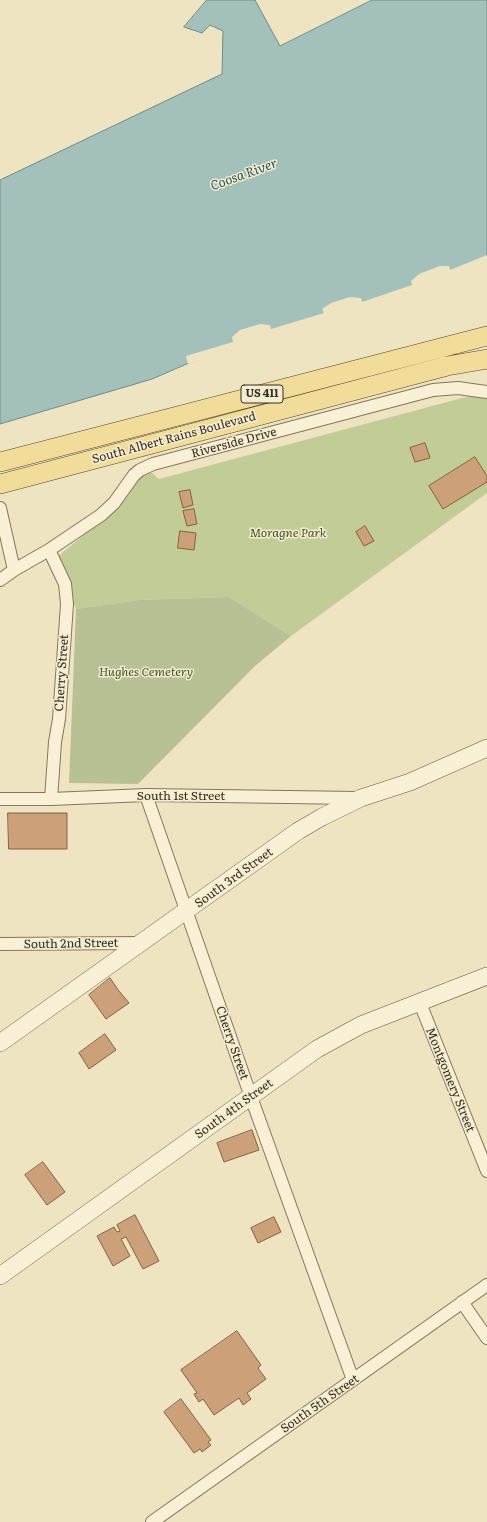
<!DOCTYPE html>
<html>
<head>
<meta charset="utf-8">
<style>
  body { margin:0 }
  canvas { display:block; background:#eee4c2 }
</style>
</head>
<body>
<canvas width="487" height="1522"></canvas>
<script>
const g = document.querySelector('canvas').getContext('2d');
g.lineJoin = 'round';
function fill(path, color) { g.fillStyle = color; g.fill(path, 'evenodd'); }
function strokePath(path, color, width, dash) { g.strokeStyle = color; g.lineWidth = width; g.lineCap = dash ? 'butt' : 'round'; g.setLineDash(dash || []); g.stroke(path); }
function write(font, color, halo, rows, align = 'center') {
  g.font = font + ' Literata,serif'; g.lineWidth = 3; g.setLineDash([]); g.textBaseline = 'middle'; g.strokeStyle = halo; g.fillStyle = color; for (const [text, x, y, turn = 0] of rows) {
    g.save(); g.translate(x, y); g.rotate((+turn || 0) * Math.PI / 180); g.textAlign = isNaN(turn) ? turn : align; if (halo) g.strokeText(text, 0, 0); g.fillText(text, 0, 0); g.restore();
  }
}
fill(new Path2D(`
  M 477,394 L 487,396 L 487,493 L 291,636 L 229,597 L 139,600 L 76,609 L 57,557 L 113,511 L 128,487 L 146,473 L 152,473 L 159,479 Z`), '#c2cc96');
fill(new Path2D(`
  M 229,597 L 291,636 L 255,666 L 138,784 L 69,783 L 76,609 L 139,600 Z`), '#b8c095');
const water = new Path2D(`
  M 207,0 L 255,0 L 280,46 L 372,0 L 487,0 L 487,262 L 189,363 L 152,379 L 0,424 L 0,180 L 222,74 L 223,31 L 210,25 L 202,33 L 184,27 Z`);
fill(water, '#a4c0ba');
strokePath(water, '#6b8e88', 1);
fill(new Path2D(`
  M 487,255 L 487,264 L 410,295 L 188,364 L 186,356 L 233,342 L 232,337 L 240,330 L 260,324 L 270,325 L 271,329 L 324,313 L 322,309 L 331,303 L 350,297 L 361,298 L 362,302 L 412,285 L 411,281 L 419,274 L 440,266 L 449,266 L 450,270 Z`), '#eee4c2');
const building = new Path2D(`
  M 425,443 L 430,458 L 415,462 L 410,448 Z
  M 475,457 L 487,476 L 487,482 L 443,509 L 429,486 Z
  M 190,490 L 193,505 L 183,508 L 179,492 Z
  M 194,509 L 197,524 L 187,526 L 183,511 Z
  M 365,526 L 374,541 L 364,546 L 356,532 Z
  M 180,531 L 196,533 L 194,550 L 178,548 Z
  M 8,813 L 67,813 L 67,849 L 9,849 Z
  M 110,978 L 119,991 L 129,1003 L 106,1019 L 89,995 Z
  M 105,1034 L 116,1050 L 89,1069 L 79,1053 Z
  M 252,1130 L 259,1150 L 224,1162 L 217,1143 Z
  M 43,1162 L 65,1192 L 47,1205 L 25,1175 Z
  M 135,1215 L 159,1261 L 143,1269 L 126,1237 L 121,1239 L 130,1256 L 113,1266 L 97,1236 L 114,1227 L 117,1232 L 120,1231 L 117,1225 Z
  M 274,1217 L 281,1232 L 258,1243 L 251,1228 Z
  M 237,1331 L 261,1365 L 258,1368 L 266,1379 L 247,1393 L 251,1399 L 243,1405 L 239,1398 L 214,1415 L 203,1399 L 199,1402 L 194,1394 L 197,1393 L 181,1370 Z
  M 181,1399 L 211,1440 L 208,1442 L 211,1445 L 202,1452 L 200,1449 L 194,1453 L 164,1412 Z`);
fill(building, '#cca078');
strokePath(building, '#87603f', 1);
const street = new Path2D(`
  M 0,508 L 14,570
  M 49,550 L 65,584 L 67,604 L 59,719 L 55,742 L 51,799
  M 0,580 L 14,570 L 49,550 L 101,515 L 114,503 L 134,475 L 140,470 L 153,464 L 433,390 L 458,388 L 487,392
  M 146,795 L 251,1097 L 353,1380
  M 0,799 L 51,799 L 146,795 L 357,798
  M 0,944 L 141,943
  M 420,1003 L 487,1171
  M 462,1302 L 487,1338
  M 152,1522 L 487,1285`);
const secondary = new Path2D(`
  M 0,1043 L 298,831 L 322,817 L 361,798 L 410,782 L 487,748
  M 0,1276 L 317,1049 L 361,1025 L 487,976`);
const primary = new Path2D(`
  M 0,462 L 487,336
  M 0,484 L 447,366 L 487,359`);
strokePath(street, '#877559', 14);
strokePath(secondary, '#69563c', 18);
strokePath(primary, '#55432d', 20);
strokePath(street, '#f9f0d5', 12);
strokePath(secondary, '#f9f0d5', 17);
strokePath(primary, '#f1dc99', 19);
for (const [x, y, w] of [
  [262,394,42]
]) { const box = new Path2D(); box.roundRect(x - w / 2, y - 9, w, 18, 3); g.fillStyle = '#f5edd1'; g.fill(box); strokePath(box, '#372c1d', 1); }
write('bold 11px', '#372c1d', null, [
  ["US 411",262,394]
]);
write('12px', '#372c1d', '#f5edd1', [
  ["South Albert Rains Boulevard",174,438,-15],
  ["Riverside Drive",234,443,-15],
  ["Cherry Street",62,673,-86],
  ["South 1st Street",181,796],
  ["South 3rd Street",234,878,-36],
  ["South 2nd Street",71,944,-1],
  ["Cherry Street",232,1043,71],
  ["Montgomery Street",450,1080,68],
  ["South 4th Street",234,1109,-36],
  ["South 5th Street",320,1404,-35]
]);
write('italic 12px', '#445424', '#f5edd1', [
  ["Moragne Park",288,533],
  ["Hughes Cemetery",146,672]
]);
write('italic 13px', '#2d5757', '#f5edd1', [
  ["Coosa River",244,175,-20]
]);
</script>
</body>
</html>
